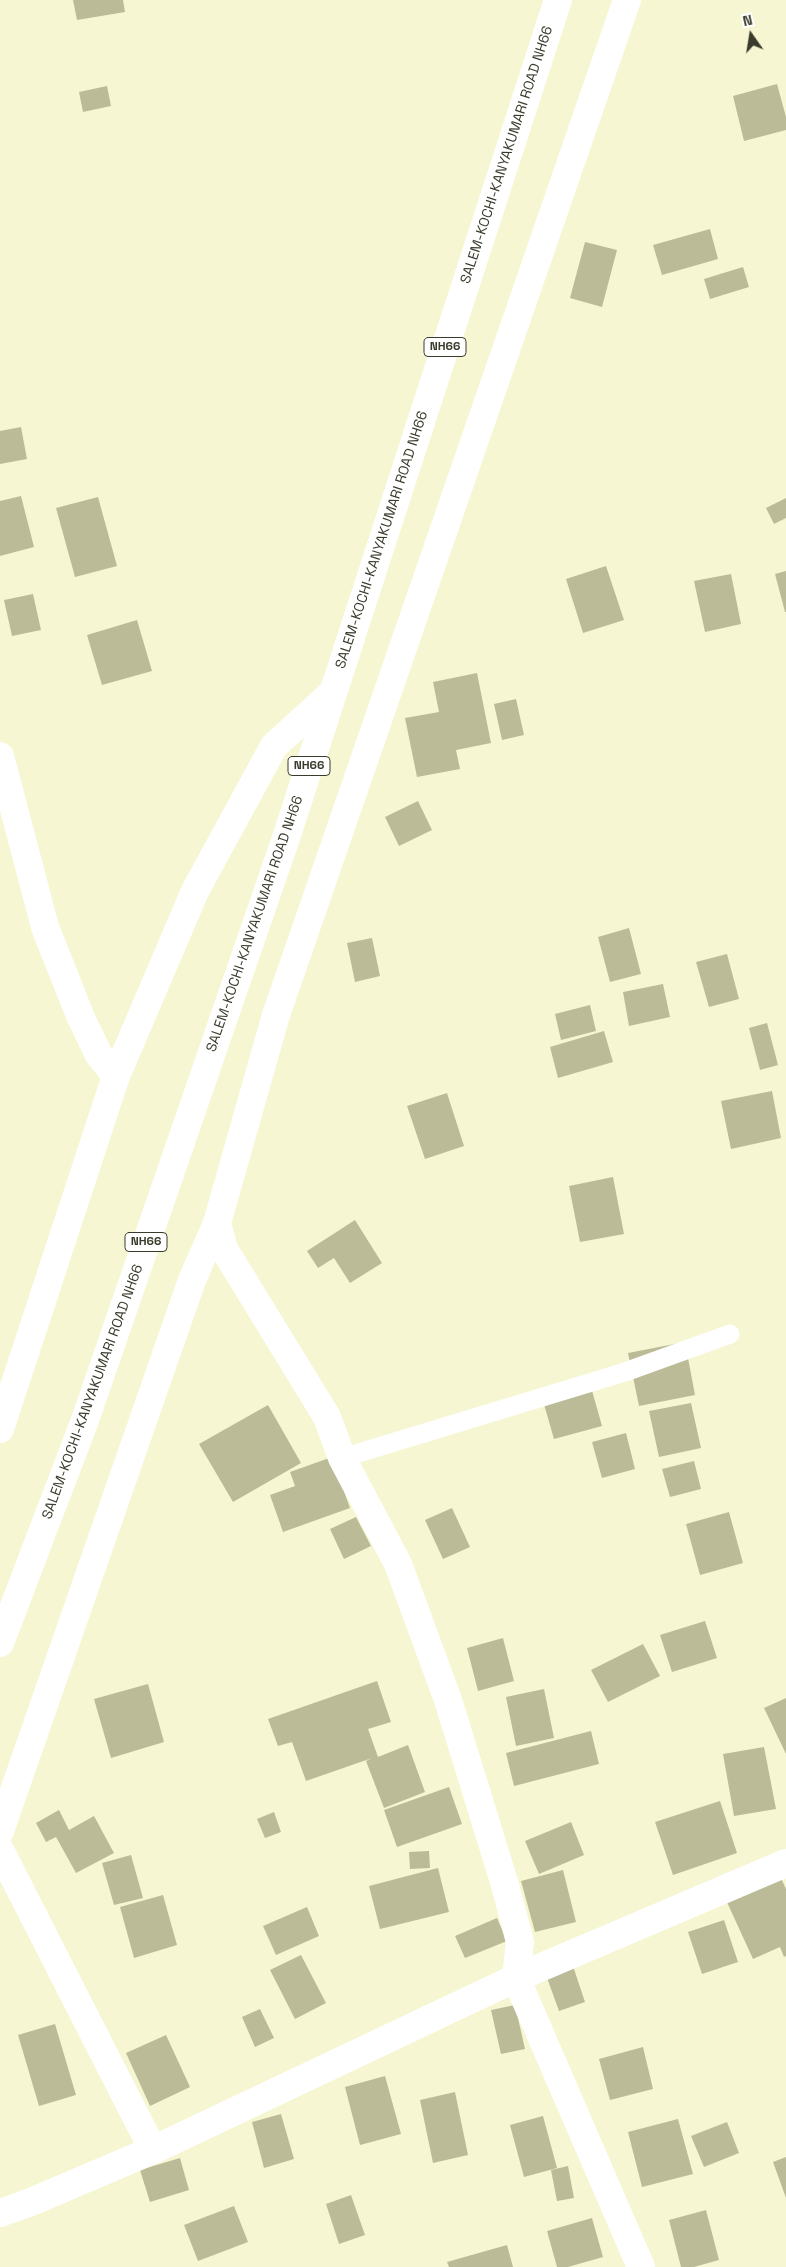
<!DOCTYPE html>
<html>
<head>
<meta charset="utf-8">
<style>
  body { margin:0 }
  #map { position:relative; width:786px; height:2267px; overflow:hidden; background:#f6f6d2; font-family:"Space Grotesk",sans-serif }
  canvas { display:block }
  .north { position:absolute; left:726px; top:10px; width:50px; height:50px; -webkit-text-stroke:4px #fff; paint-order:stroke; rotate:347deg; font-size:14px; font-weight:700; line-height:20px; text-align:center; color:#3b3b2d }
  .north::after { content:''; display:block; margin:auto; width:18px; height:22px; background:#3b3b2d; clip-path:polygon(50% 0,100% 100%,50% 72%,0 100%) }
</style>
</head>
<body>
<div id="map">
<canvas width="786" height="2267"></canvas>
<div class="north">N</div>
</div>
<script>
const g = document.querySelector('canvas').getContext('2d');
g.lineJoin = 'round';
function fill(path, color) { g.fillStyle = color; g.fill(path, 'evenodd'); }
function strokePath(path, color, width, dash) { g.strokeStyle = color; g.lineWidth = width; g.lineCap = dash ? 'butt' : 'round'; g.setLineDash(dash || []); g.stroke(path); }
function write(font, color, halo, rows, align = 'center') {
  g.font = font + ' "Space Grotesk",sans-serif'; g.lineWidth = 4.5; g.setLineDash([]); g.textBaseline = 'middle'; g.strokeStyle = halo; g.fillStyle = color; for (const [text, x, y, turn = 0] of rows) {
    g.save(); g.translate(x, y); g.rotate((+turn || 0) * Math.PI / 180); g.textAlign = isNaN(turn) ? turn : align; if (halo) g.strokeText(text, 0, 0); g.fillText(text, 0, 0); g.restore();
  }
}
fill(new Path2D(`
  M 73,0 L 123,0 L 125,12 L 77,20 Z
  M 777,84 L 786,117 L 786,130 L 744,141 L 733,96 Z
  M 107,86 L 111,106 L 83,112 L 79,92 Z
  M 710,229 L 718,259 L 662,275 L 653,245 Z
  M 585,242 L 617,250 L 602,307 L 570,298 Z
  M 743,267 L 749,287 L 710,299 L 704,279 Z
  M 21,427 L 27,459 L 0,464 L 0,431 Z
  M 21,496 L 34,547 L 0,556 L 0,501 Z
  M 98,497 L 117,566 L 75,577 L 56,508 Z
  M 786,498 L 786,518 L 774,524 L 766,508 Z
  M 606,566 L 624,620 L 583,633 L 566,579 Z
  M 786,571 L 786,612 L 785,612 L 775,574 Z
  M 731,574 L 741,624 L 705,632 L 694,581 Z
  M 33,594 L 41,630 L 12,636 L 4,600 Z
  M 137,620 L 152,671 L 102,685 L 87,635 Z
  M 477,673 L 491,743 L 456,750 L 460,769 L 417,777 L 405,718 L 439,712 L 433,682 Z
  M 516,699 L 524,735 L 502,740 L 494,704 Z
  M 418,801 L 432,830 L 399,846 L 385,817 Z
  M 629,928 L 641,974 L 610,982 L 598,937 Z
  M 372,938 L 380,976 L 355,982 L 347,943 Z
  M 727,954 L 739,999 L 709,1007 L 696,962 Z
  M 663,984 L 670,1017 L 629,1026 L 623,992 Z
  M 590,1005 L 596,1031 L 561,1040 L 555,1014 Z
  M 767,1023 L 778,1065 L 760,1070 L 749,1028 Z
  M 604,1031 L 613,1062 L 558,1078 L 550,1047 Z
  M 772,1091 L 781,1138 L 731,1149 L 721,1101 Z
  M 447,1093 L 464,1146 L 425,1159 L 407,1106 Z
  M 613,1177 L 624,1234 L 580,1242 L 569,1186 Z
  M 355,1220 L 382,1263 L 350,1283 L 334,1258 L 318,1268 L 307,1251 Z
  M 685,1342 L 695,1395 L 639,1406 L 628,1353 Z
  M 591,1387 L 602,1426 L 554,1439 L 543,1401 Z
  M 691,1403 L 701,1448 L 659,1457 L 649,1411 Z
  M 268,1405 L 301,1463 L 233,1502 L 199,1444 Z
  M 626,1433 L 635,1469 L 602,1478 L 592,1442 Z
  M 332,1457 L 350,1508 L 283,1532 L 270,1495 L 295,1486 L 290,1472 Z
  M 694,1461 L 701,1489 L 670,1497 L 662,1469 Z
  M 452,1508 L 470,1547 L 443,1559 L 425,1520 Z
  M 729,1512 L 743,1563 L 700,1575 L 686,1524 Z
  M 356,1517 L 371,1546 L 344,1559 L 330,1529 Z
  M 705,1621 L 717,1658 L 672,1672 L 660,1635 Z
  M 503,1638 L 514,1681 L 478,1691 L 467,1648 Z
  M 643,1644 L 660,1676 L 608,1702 L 591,1670 Z
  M 377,1681 L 391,1722 L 368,1729 L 378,1757 L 408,1745 L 425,1792 L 384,1808 L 366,1761 L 372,1758 L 306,1781 L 292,1742 L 278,1746 L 268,1719 Z
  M 148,1684 L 164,1742 L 111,1758 L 94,1699 Z
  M 544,1689 L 554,1738 L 516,1746 L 506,1697 Z
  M 786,1698 L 786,1754 L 764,1708 Z
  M 591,1731 L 599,1764 L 514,1786 L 506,1753 Z
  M 764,1747 L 776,1809 L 734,1816 L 723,1754 Z
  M 449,1787 L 462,1824 L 397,1847 L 384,1810 Z
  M 720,1801 L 737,1853 L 673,1875 L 655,1822 Z
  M 59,1810 L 69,1830 L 94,1816 L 114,1853 L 76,1873 L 56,1837 L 46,1842 L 36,1823 Z
  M 274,1812 L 281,1832 L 265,1838 L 257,1819 Z
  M 571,1822 L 584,1855 L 539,1874 L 525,1841 Z
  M 429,1851 L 430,1868 L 410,1869 L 409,1852 Z
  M 131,1855 L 143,1898 L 114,1905 L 102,1863 Z
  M 438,1868 L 449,1912 L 380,1929 L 369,1886 Z
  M 563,1870 L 576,1922 L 535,1932 L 521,1881 Z
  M 780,1876 L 786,1889 L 786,1956 L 784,1957 L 780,1947 L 753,1959 L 726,1900 Z
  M 163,1895 L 177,1945 L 134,1958 L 120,1907 Z
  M 307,1907 L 319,1936 L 276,1955 L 263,1926 Z
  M 497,1918 L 507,1941 L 465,1958 L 455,1936 Z
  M 724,1920 L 738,1962 L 702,1974 L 688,1932 Z
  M 301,1955 L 326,2003 L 295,2019 L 270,1970 Z
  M 573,1966 L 585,2002 L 559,2011 L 546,1975 Z
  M 515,2005 L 525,2049 L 501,2054 L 491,2010 Z
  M 260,2009 L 274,2038 L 255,2047 L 242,2017 Z
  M 55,2024 L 76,2095 L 39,2106 L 18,2035 Z
  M 166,2035 L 190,2087 L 150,2106 L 126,2053 Z
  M 643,2047 L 653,2089 L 610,2100 L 599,2059 Z
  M 385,2076 L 401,2134 L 360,2145 L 345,2087 Z
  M 455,2092 L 468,2155 L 433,2163 L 420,2100 Z
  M 281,2114 L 294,2159 L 264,2168 L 252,2122 Z
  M 543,2116 L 557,2168 L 524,2177 L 510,2125 Z
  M 678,2119 L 693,2174 L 642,2187 L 628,2132 Z
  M 727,2122 L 739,2153 L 704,2167 L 691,2136 Z
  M 786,2157 L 786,2198 L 773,2162 Z
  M 180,2158 L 189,2190 L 150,2202 L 140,2170 Z
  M 568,2166 L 574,2198 L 557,2201 L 551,2170 Z
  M 351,2195 L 365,2235 L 339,2244 L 326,2204 Z
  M 234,2206 L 248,2242 L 198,2261 L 184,2225 Z
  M 706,2210 L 719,2260 L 694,2267 L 681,2267 L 669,2220 Z
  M 592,2218 L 603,2257 L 568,2267 L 557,2267 L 547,2231 Z
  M 507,2245 L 513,2267 L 449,2267 L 447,2262 Z`), '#bbbb98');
strokePath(new Path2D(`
  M 342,1458 L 625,1372 L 730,1334`), '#fff', 19);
strokePath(new Path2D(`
  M 0,756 L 45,927 L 81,1018 L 99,1055 L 116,1076
  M 217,1223 L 224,1249 L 327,1417 L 342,1458 L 398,1564 L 448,1700 L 505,1885 L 520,1942 L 516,1978 L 641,2267
  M 0,1850 L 153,2150`), '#fff', 28);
strokePath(new Path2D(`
  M 0,1429 L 116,1076 L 195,891 L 274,746 L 332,693
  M 0,1831 L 192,1280 L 217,1223 L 276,1015 L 627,0
  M 0,2213 L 31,2202 L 153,2150 L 516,1978 L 786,1863`), '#fff', 28);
strokePath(new Path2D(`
  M 0,1643 L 85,1420 L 286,838 L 558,0`), '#fff', 28);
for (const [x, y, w] of [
  [445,347,42],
  [309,766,42],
  [146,1242,42]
]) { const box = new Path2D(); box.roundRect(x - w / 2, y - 9.5, w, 19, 4); g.fillStyle = '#fff'; g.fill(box); strokePath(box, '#3b3b2d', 1); }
write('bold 12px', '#3b3b2d', null, [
  ["NH66",445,347],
  ["NH66",309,766],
  ["NH66",146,1242]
]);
write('14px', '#3b3b2d', '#fff', [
  ["SALEM-KOCHI-KANYAKUMARI ROAD NH66",507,155,-72],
  ["SALEM-KOCHI-KANYAKUMARI ROAD NH66",382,540,-72],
  ["SALEM-KOCHI-KANYAKUMARI ROAD NH66",255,924,-71],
  ["SALEM-KOCHI-KANYAKUMARI ROAD NH66",93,1392,-70]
]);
</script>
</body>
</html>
